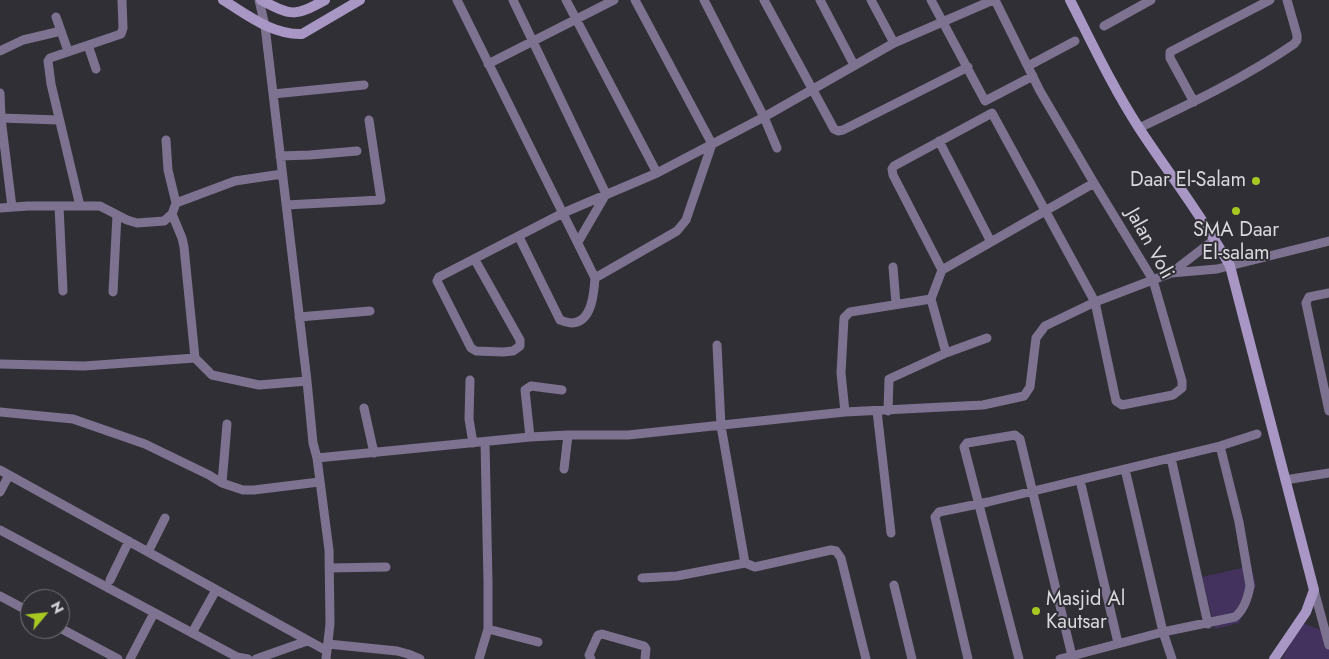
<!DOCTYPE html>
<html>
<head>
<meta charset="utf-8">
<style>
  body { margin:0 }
  #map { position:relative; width:1329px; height:659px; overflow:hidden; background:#312f36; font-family:Jost,sans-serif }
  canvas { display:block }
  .north { position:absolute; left:20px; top:589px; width:50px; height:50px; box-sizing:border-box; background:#312f36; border:1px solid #747379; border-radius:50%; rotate:62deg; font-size:14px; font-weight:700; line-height:20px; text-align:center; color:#d9d8dd }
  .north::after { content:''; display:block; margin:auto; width:18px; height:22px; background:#a6c821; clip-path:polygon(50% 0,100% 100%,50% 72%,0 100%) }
</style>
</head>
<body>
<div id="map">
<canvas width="1329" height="659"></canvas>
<div class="north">N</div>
</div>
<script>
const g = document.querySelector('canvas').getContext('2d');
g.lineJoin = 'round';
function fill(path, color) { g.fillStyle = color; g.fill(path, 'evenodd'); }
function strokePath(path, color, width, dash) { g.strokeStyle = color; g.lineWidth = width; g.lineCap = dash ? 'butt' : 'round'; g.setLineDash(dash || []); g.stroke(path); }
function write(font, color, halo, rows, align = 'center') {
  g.font = font + ' Jost,sans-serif'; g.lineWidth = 4; g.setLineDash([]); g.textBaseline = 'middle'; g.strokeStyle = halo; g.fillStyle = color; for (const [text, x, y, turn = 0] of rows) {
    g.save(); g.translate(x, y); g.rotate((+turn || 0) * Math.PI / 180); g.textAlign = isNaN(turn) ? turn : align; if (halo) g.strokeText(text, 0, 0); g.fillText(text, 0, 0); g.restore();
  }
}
fill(new Path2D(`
  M 1251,566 L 1256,586 L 1239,623 L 1215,629 L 1202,577 Z
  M 1302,623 L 1329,633 L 1329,659 L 1282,659 Z`), '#43315e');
strokePath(new Path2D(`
  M 259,0 L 265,26 L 307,381 L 313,443 L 317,458 L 329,550 L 330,624 L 326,659
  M 457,0 L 595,278 C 594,293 592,322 572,323 C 568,323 563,321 560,320 L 519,237
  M 513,0 L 606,194 L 578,242
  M 566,0 L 657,173
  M 704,0 L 764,117 L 777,148
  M 764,0 L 834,129 L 838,131 L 843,130 L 968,67
  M 820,0 L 854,65
  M 871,0 L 894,43
  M 931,0 L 985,101 L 1033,76
  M 56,17 L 68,51
  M 1104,26 L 1151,0
  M 88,45 L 96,69
  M 0,51 L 23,40 L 61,31
  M 488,64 L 614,0
  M 1028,66 L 1075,41
  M 0,93 L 1,118 L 12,207
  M 273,94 L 364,85
  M 1194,102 L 1170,58 L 1170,52 L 1270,0
  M 0,118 L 59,120
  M 1139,128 C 1192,103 1246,77 1294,44 L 1297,40 L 1297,35 L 1287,0
  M 166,140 L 168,170 L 176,203
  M 939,141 L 991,242
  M 280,156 L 310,155 L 357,151
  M 286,205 L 381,200 L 369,120
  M 59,206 L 63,291
  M 80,206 L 51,84 L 48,61 L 50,58 L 121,34 L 123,28 L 122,0
  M 0,208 L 28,206 L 100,206 L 127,220 L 137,223 L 164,221 L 172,214 L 176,203 L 235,181 L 282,174
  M 172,214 L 182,238 L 184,247 L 195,358 L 212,375 L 259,385 L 307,381
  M 475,260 L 520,340 L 520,346 L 513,351 L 503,352 L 476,351 L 471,348 L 437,281 L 439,277 L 563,213 L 657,173 L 764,117 L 894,43 L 993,0
  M 893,267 L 896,304
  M 942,270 L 893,175 L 892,169 L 894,166 L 992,113 L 1095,302 L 1116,401 L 1122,405 L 1173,395 L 1182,388 L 1182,381 L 1153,280 L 1094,183 L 1040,91 L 995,0
  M 1171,273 L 1215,239
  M 595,278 L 677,231 L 686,220 L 712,144 L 635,0
  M 113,292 L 117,215
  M 1329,293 L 1309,297 L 1306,303 L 1329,411
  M 931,299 L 946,353
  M 299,317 L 370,311
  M 717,345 L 721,426 L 745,563
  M 0,364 L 84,366 L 195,358
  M 470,380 L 469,419 L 473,443
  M 364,408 L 374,453
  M 877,411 L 891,533
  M 888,411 L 889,379 L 946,353 L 987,338
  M 0,412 L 73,419 L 145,444 L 209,475 L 222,483 L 243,490 L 254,490 L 319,482
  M 845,412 L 841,373 L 844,318 L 850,312 L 931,299 L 942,270 L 1094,183
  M 530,437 L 525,390 L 531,386 L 562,390
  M 317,458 L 530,437 L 568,435 L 628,435 L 845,412 L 983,405 L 1024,396 L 1030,387 L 1036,338 L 1045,326 L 1095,302 L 1171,273 L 1217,269 L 1329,241
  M 1171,458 L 1208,624
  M 564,469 L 568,435
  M 1125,469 L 1163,632 L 1172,659
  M 0,470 L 327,651
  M 1080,480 L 1118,643
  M 1285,480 L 1329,473
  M 222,483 L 227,424
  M 0,492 L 9,475
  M 0,530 L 237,657 L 248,659
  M 148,552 L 165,518
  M 329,568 L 386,567
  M 642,578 L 677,576 L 745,563 L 755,567 L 831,550 L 836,551 L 841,558 L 866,659
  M 110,580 L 129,541
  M 894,585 L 912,659
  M 1314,590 L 1329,645
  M 0,596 L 30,612
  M 60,628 L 118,659
  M 488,629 L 538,642
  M 192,633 L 216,590
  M 328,644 L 397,651 L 408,654 L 420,659
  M 130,659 L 154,613
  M 256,659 L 307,641
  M 479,659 L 488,629 L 488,582 L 485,442
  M 591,659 L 589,655 L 598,635 L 602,634 L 644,646 L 646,649 L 645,659
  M 968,659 L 935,517 L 939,512 L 988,502 L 1220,446 L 1257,434
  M 1019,659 L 964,447 L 967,443 L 1015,435 L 1020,439 L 1072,656
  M 1060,659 L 1163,632 L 1235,617 C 1244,610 1248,597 1250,586 L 1239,522 L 1220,446`), '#7d728f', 9);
strokePath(new Path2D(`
  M 223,0 C 248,15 272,35 302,34 L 360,0
  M 261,0 C 292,16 294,17 325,0
  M 1070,0 C 1092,43 1113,88 1139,128 C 1169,174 1204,218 1230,266 L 1314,590 L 1306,612 L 1274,659`), '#a897c5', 10);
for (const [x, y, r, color] of [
  [1256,181,5,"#a6c821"],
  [1236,211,5,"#a6c821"],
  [1036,611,5,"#a6c821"]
]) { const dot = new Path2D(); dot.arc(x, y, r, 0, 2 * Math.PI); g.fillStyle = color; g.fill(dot); strokePath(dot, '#312f36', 2); }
write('20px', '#d9d8dd', '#312f36', [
  ["Daar El-Salam",1246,181],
  ["SMA Daar",1236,231,"center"],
  ["El-salam",1236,254,"center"],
  ["Masjid Al",1046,600,"left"],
  ["Kautsar",1046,623,"left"]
], 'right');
write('20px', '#d9d8dd', '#312f36', [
  ["Jalan Voli",1149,244,61]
]);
</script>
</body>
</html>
